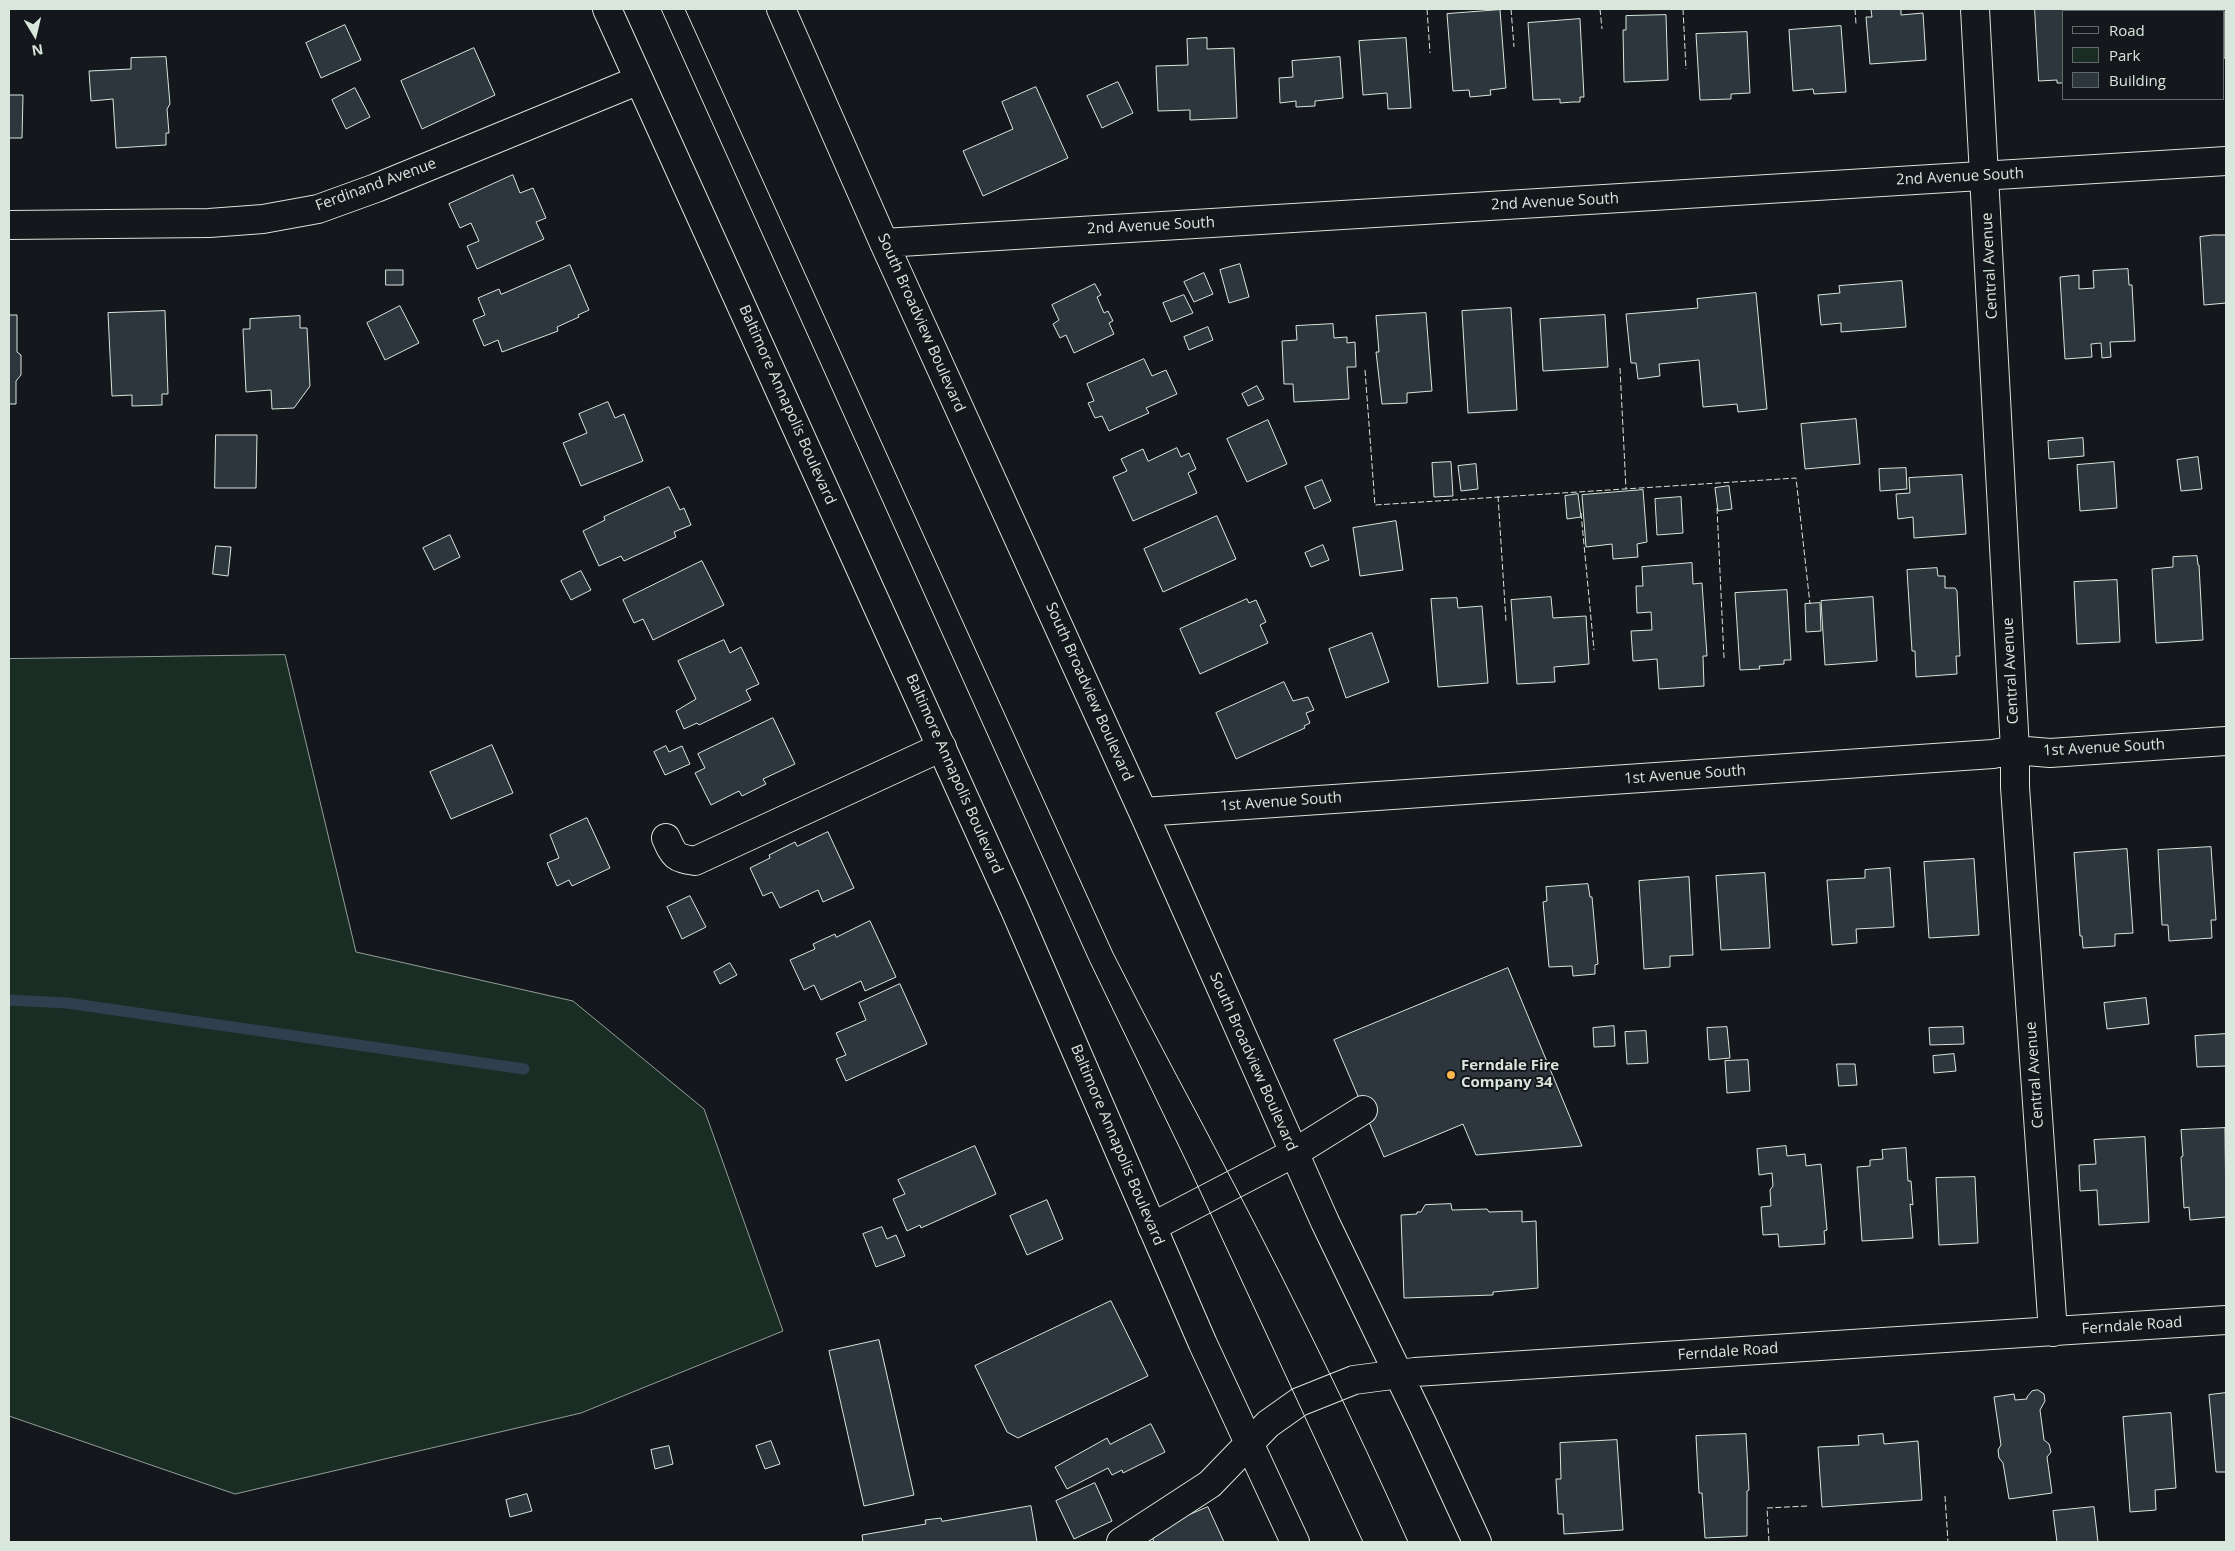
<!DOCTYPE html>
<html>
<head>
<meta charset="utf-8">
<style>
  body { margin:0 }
  #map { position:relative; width:2235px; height:1551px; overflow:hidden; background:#14181c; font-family:"Open Sans",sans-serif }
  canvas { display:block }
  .frame { position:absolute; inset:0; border:10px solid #d8e6dc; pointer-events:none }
  .legend { position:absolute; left:2062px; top:10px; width:162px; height:90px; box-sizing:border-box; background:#14181c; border:1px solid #626a69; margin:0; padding:6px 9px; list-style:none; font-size:15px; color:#d8e6dc }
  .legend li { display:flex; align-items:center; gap:10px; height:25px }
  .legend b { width:25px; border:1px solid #626a69 }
  .north { position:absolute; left:10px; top:10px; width:50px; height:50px; -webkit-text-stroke:4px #14181c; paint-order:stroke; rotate:171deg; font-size:14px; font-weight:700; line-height:20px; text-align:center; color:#d8e6dc }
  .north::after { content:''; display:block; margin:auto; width:18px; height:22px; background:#d8e6dc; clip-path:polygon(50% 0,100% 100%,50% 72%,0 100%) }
</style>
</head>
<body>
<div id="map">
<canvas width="2235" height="1551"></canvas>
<div class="frame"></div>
<ul class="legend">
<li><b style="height:6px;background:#14181c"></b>Road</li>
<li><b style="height:14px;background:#1a2d24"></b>Park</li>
<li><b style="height:14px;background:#2c363c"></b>Building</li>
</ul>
<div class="north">N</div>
</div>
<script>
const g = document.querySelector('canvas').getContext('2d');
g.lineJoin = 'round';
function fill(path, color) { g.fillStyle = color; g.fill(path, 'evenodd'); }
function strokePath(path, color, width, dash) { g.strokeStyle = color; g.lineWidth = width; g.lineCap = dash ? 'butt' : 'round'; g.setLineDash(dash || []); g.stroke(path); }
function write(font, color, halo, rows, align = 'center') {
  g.font = font + ' "Open Sans",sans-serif'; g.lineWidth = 4; g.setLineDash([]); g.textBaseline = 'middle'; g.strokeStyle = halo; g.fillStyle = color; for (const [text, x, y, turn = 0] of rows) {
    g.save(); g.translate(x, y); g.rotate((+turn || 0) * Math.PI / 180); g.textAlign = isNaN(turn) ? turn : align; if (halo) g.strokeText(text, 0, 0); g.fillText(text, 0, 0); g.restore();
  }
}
const green = new Path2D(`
  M 285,655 L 356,952 L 573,1001 L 704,1109 L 783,1331 L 581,1413 L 235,1494 L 9,1416 L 9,659 Z`);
fill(green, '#1a2d24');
strokePath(green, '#939e99', 1);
strokePath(new Path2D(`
  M 9,1000 L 67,1003 L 524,1069`), '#2f3f4d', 11);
const building = new Path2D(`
  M 1881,9 L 1901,9 L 1901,15 L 1923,13 L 1926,60 L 1870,64 L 1866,17 L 1872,17 L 1871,10 Z
  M 2035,9 L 2082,9 L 2083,11 L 2064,11 L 2064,83 L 2057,83 L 2057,80 L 2039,81 Z
  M 2115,9 L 2168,9 L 2168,11 L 2115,11 Z
  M 2193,9 L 2226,9 L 2226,58 L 2224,58 L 2224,11 L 2193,11 Z
  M 1500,10 L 1506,88 L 1490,90 L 1491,95 L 1470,97 L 1469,90 L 1453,91 L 1447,14 Z
  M 1666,15 L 1668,80 L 1624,82 L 1623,30 L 1626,30 L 1626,16 Z
  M 1580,19 L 1584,97 L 1580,97 L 1580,102 L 1573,102 L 1560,103 L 1560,99 L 1533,100 L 1528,23 Z
  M 345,25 L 361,60 L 321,78 L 306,43 Z
  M 1841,26 L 1846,92 L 1814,94 L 1813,89 L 1793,91 L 1789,30 Z
  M 1747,32 L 1750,93 L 1731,94 L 1731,99 L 1700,100 L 1696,34 Z
  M 1207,38 L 1207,49 L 1234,48 L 1237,118 L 1190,120 L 1190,110 L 1158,111 L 1156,66 L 1188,65 L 1187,39 Z
  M 1406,38 L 1411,108 L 1388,109 L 1387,93 L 1363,95 L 1359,41 Z
  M 474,48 L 495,95 L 422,129 L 401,81 Z
  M 166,57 L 170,104 L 167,109 L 169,133 L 166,133 L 166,145 L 116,148 L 113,99 L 91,101 L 89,71 L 131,69 L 131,58 Z
  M 1340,57 L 1343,98 L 1315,101 L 1315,106 L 1296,107 L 1296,101 L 1280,103 L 1279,78 L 1293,77 L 1292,61 Z
  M 1118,82 L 1133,113 L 1102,128 L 1087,96 Z
  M 1036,87 L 1068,158 L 983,196 L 963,151 L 1013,129 L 1002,102 Z
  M 355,88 L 370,117 L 346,129 L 332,100 Z
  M 9,95 L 23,95 L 22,138 L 9,138 Z
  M 513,175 L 520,193 L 533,188 L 546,218 L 536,222 L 544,239 L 477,269 L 467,246 L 479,241 L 471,223 L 460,228 L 449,204 Z
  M 2213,235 L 2226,235 L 2226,303 L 2204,305 L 2200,237 Z
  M 1240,264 L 1249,297 L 1229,303 L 1220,270 Z
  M 570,265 L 589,310 L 578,315 L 579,317 L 557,327 L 558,331 L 502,352 L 498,340 L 484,346 L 473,320 L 485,315 L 478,298 L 499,289 L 501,294 Z
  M 2128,269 L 2129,285 L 2132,285 L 2135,341 L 2110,342 L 2111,357 L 2102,358 L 2101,343 L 2091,344 L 2092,357 L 2065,359 L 2060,277 L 2079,275 L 2079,289 L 2094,288 L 2093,271 Z
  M 386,270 L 403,270 L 403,285 L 386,285 Z
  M 1204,273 L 1213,294 L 1194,302 L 1184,282 Z
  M 1902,281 L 1906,327 L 1841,332 L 1841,323 L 1821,325 L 1818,295 L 1840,293 L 1839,286 Z
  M 1095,284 L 1101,295 L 1097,297 L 1104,313 L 1108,311 L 1113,321 L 1109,323 L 1114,334 L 1074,353 L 1066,335 L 1060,338 L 1053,324 L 1059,320 L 1052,305 Z
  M 1756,293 L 1767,409 L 1738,412 L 1737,404 L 1703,407 L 1699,360 L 1659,364 L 1660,376 L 1638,379 L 1636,363 L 1631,363 L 1626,314 L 1698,308 L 1697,299 Z
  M 1184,295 L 1193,313 L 1171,322 L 1163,303 Z
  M 400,306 L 419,343 L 385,360 L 367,323 Z
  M 1511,308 L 1517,410 L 1468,413 L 1462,311 Z
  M 165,311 L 168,394 L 162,394 L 162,405 L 132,406 L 132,395 L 112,396 L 108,313 Z
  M 1426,313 L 1432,391 L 1407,393 L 1407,403 L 1382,404 L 1376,352 L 1379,352 L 1376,316 Z
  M 9,315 L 17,315 L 17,352 L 21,355 L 21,375 L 16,381 L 16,404 L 9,404 Z
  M 1605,315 L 1608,367 L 1543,371 L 1540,319 Z
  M 300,316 L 300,328 L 307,328 L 310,386 L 294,408 L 272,409 L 271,390 L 246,392 L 243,329 L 250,329 L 250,319 Z
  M 1333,324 L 1334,338 L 1347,337 L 1347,343 L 1355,342 L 1356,367 L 1347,367 L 1349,399 L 1294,402 L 1293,384 L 1284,384 L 1282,341 L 1297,340 L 1296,326 Z
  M 1208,327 L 1213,340 L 1189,350 L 1184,337 Z
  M 1144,359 L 1152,376 L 1166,370 L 1177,394 L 1146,408 L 1149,413 L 1109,431 L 1102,416 L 1095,418 L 1088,403 L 1094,401 L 1087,384 Z
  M 1257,386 L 1264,399 L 1248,406 L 1242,394 Z
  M 608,402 L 615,418 L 624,414 L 643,461 L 581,486 L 563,443 L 587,433 L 579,414 Z
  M 1856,419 L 1860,464 L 1805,469 L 1801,424 Z
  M 1268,420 L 1287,464 L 1247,482 L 1227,439 Z
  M 216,435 L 257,435 L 256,488 L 215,488 Z
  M 2083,438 L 2084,456 L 2049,459 L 2048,441 Z
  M 1177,448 L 1181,457 L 1189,453 L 1196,469 L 1188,473 L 1197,493 L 1133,521 L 1113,477 L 1127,471 L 1121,459 L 1143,449 L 1148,461 Z
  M 2198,457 L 2202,489 L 2181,491 L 2177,460 Z
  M 1451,462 L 1453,496 L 1434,497 L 1432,463 Z
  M 2114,462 L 2117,508 L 2080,511 L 2077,465 Z
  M 1476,464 L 1478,489 L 1461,491 L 1458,466 Z
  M 1906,468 L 1907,489 L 1880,491 L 1879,469 Z
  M 1962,475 L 1966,534 L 1914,538 L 1913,517 L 1898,519 L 1896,494 L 1910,493 L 1909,478 Z
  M 1322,480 L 1331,501 L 1314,509 L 1305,487 Z
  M 1729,486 L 1732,509 L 1718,511 L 1715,488 Z
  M 669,487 L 680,510 L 684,508 L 691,525 L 674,532 L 676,537 L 624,561 L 621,556 L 599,566 L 583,531 L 605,520 L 604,517 Z
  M 1643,490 L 1647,542 L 1637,544 L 1638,557 L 1613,559 L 1612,544 L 1586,547 L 1582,495 Z
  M 1578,494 L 1581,517 L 1567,519 L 1565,496 Z
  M 1681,497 L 1683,533 L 1657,535 L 1655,499 Z
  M 1217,516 L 1236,559 L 1163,592 L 1144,549 Z
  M 1396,521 L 1403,570 L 1360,576 L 1353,528 Z
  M 450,535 L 460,557 L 434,570 L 423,548 Z
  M 1323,545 L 1329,560 L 1311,567 L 1305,553 Z
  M 216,546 L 231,547 L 228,576 L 213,574 Z
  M 2197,556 L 2198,565 L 2199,565 L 2203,640 L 2156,643 L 2152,569 L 2173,567 L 2173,557 Z
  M 702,561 L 724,605 L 653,640 L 643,619 L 634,623 L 623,600 Z
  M 1692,563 L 1693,584 L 1702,583 L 1707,656 L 1703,656 L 1704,686 L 1659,689 L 1657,659 L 1633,661 L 1631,631 L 1652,630 L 1651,612 L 1637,613 L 1636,586 L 1643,586 L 1642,567 Z
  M 1937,568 L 1938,576 L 1945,576 L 1945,588 L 1955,588 L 1957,591 L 1960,656 L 1956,656 L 1957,674 L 1916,677 L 1915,651 L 1912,651 L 1907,570 Z
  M 581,571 L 591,590 L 571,600 L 561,581 Z
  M 2117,580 L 2120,642 L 2077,644 L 2074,582 Z
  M 1787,590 L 1791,660 L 1784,660 L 1784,664 L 1759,666 L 1760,669 L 1740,670 L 1735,593 Z
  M 1551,597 L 1553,618 L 1586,616 L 1589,664 L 1554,667 L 1555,682 L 1517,684 L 1511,600 Z
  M 1873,597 L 1877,661 L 1825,665 L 1821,601 Z
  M 1457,598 L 1458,608 L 1482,606 L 1488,683 L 1438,687 L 1431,599 Z
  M 1247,599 L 1249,603 L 1256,600 L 1266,622 L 1260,625 L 1268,643 L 1200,674 L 1180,629 Z
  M 1820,603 L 1821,631 L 1806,632 L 1805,604 Z
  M 1372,633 L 1389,682 L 1346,698 L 1329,649 Z
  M 724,640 L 730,653 L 741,647 L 759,684 L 746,690 L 751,700 L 699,725 L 697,723 L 684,729 L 676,711 L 696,699 L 678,661 Z
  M 1284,682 L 1293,701 L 1308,697 L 1314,710 L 1306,713 L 1310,723 L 1304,726 L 1305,728 L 1236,759 L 1216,713 Z
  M 773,718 L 795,764 L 763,779 L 766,784 L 742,796 L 739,791 L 711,805 L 695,773 L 705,768 L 698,754 Z
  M 492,745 L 513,793 L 451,819 L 430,772 Z
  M 666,746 L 669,752 L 682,746 L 690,764 L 665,775 L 654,752 Z
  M 587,818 L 610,868 L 572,886 L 569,880 L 557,886 L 547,863 L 559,858 L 550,835 Z
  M 828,832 L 854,888 L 823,902 L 818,890 L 780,908 L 772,892 L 763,896 L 750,868 L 770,858 L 769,855 L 795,842 L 797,846 Z
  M 2211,847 L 2216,920 L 2211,920 L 2212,938 L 2169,941 L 2168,925 L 2162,925 L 2158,850 Z
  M 2127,849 L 2133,933 L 2115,934 L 2115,946 L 2083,948 L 2082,936 L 2080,936 L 2074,853 Z
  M 1974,859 L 1979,935 L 1929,938 L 1924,862 Z
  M 1890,868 L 1894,927 L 1856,929 L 1857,943 L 1832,945 L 1827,880 L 1865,878 L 1865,870 Z
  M 1765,873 L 1770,948 L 1721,950 L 1716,876 Z
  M 1689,877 L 1693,955 L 1670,956 L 1670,967 L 1644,969 L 1639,881 Z
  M 1588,884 L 1590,897 L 1592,897 L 1598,964 L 1595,965 L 1595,974 L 1573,976 L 1572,966 L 1549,967 L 1543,902 L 1547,901 L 1546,887 Z
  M 690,896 L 706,927 L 682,939 L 667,907 Z
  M 870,921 L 896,977 L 865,991 L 861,981 L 821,1000 L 814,985 L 804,990 L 790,960 L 815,949 L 813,944 L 835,934 L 836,937 Z
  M 730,963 L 737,975 L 720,984 L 714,972 Z
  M 1508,968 L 1582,1146 L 1476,1155 L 1463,1124 L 1384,1157 L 1334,1040 Z
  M 900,984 L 927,1044 L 846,1081 L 836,1059 L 846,1055 L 836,1033 L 866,1020 L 859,1003 Z
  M 2146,998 L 2149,1024 L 2107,1029 L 2104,1003 Z
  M 1614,1026 L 1615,1046 L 1594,1047 L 1593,1028 Z
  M 1727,1027 L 1730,1058 L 1709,1060 L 1707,1028 Z
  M 1963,1027 L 1964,1044 L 1930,1045 L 1929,1028 Z
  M 1646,1031 L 1648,1063 L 1627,1064 L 1625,1032 Z
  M 2226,1034 L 2226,1066 L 2197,1067 L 2195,1036 Z
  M 1954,1054 L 1956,1071 L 1934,1073 L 1933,1056 Z
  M 1748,1060 L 1750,1091 L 1727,1093 L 1725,1061 Z
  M 1837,1064 L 1855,1064 L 1857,1085 L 1839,1086 Z
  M 2225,1128 L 2226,1217 L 2190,1220 L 2189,1207 L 2184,1208 L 2181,1157 L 2183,1156 L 2181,1130 Z
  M 2145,1137 L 2149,1222 L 2099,1225 L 2097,1190 L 2080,1191 L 2079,1165 L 2096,1164 L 2094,1140 Z
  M 975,1146 L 996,1194 L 921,1228 L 920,1225 L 907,1231 L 893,1199 L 905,1194 L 898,1180 Z
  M 1786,1146 L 1787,1156 L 1805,1154 L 1806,1166 L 1821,1164 L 1827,1230 L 1824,1231 L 1825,1244 L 1779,1247 L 1778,1234 L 1763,1235 L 1761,1207 L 1771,1206 L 1770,1190 L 1773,1186 L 1772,1173 L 1759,1175 L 1757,1149 Z
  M 1906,1148 L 1908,1181 L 1911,1181 L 1913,1205 L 1910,1204 L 1913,1238 L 1862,1241 L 1857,1167 L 1870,1166 L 1870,1160 L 1883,1159 L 1882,1150 Z
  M 1975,1177 L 1978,1243 L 1939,1245 L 1936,1178 Z
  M 1047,1200 L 1063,1239 L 1027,1255 L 1010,1216 Z
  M 1451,1204 L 1452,1210 L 1487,1209 L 1489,1212 L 1522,1211 L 1522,1222 L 1536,1221 L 1538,1288 L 1493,1292 L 1493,1295 L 1404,1298 L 1401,1215 L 1417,1214 L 1417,1212 L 1421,1212 L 1425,1205 Z
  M 882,1227 L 887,1239 L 896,1235 L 905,1256 L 876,1267 L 863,1234 Z
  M 1111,1301 L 1148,1376 L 1018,1438 L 1007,1432 L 975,1366 Z
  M 879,1340 L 914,1495 L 864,1506 L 829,1351 Z
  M 2038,1390 L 2044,1394 L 2045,1401 L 2040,1410 L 2044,1440 L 2049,1444 L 2051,1452 L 2047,1457 L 2052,1493 L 2009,1499 L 2003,1463 L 1999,1458 L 1998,1450 L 2001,1445 L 1994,1397 L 2014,1394 L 2015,1400 L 2027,1399 L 2027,1397 L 2032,1391 Z
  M 2226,1393 L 2226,1472 L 2216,1472 L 2209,1395 Z
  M 2171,1413 L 2176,1488 L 2155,1490 L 2156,1510 L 2130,1512 L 2123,1417 Z
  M 1151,1424 L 1165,1452 L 1123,1473 L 1122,1470 L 1112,1475 L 1108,1468 L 1067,1489 L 1055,1467 L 1107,1438 L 1110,1444 Z
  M 1746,1434 L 1749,1490 L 1747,1491 L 1747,1536 L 1705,1538 L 1702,1493 L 1699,1493 L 1696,1436 Z
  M 1883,1434 L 1884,1444 L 1918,1441 L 1922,1500 L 1822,1507 L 1818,1447 L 1859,1445 L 1858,1436 Z
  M 1617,1440 L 1623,1530 L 1564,1534 L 1563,1514 L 1558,1514 L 1556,1479 L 1561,1479 L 1560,1443 Z
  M 771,1441 L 780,1464 L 765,1469 L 756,1446 Z
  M 669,1446 L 673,1464 L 655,1469 L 651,1450 Z
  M 1095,1483 L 1112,1521 L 1074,1539 L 1056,1501 Z
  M 527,1494 L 532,1511 L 510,1517 L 506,1500 Z
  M 1031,1506 L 1037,1542 L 863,1542 L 862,1535 L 926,1524 L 925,1520 L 941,1518 L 942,1521 Z
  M 1208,1507 L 1224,1542 L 1154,1542 L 1150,1532 Z
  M 2094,1507 L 2098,1542 L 2057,1542 L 2053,1511 Z`);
fill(building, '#2c363c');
strokePath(building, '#d8e6dc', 1);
const minor = new Path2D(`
  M 781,9 L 884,243 L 1143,812 L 1325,1222 L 1423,1425 L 1477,1542
  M 1975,9 L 2015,750 L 2015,787 L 2053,1332
  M 9,225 L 209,223 L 263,219 L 318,209 L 376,188 L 639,80
  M 884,243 L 2226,161
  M 1143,812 L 1993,754 L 2015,750 L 2050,753 L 2226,741
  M 666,838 C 674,856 675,858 695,861 L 942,747
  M 1152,1227 L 1294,1153 L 1363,1110
  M 1121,1542 L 1210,1484 L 1268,1424 L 1299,1402 L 1354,1380 L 1415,1372 L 2226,1320`);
const major = new Path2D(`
  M 607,9 L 1015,910 L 1203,1344 L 1295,1542`);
strokePath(minor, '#d8e6dc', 30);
strokePath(major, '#d8e6dc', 30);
strokePath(minor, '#14181c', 28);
strokePath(major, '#14181c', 28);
strokePath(new Path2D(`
  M 661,9 L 1089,960 L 1188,1165 L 1363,1542
  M 685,9 L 1113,953 C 1152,1031 1194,1107 1234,1184 C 1296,1302 1354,1421 1408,1542`), '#d8e6dc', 1);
strokePath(new Path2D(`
  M 1427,9 L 1430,53
  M 1511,9 L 1514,47
  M 1600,9 L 1602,29
  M 1683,9 L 1686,69
  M 1855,9 L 1856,24
  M 2176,9 L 2176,11
  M 1620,368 L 1626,489
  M 1365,370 L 1375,505 L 1796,478 L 1810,604
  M 1498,496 L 1506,621
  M 1717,508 L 1724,658
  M 1581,513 L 1594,650
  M 1945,1496 L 1948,1542
  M 1769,1542 L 1767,1508 L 1807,1506`), '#d8e6dc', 1, [6, 2.5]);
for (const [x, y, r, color] of [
  [1451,1075,5,"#ffb74d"]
]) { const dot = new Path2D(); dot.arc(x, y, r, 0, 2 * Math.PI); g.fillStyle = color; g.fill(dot); strokePath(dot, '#14181c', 2); }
write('15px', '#d8e6dc', '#14181c', [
  ["2nd Avenue South",1960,177,-3],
  ["Ferdinand Avenue",376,185,-20],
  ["2nd Avenue South",1555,202,-3],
  ["2nd Avenue South",1151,226,-3],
  ["Central Avenue",1990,266,-93],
  ["South Broadview Boulevard",921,323,66],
  ["Baltimore Annapolis Boulevard",787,405,66],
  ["Central Avenue",2011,671,-93],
  ["South Broadview Boulevard",1089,692,66],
  ["1st Avenue South",2104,748,-3],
  ["Baltimore Annapolis Boulevard",954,774,66],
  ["1st Avenue South",1685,775,-4],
  ["1st Avenue South",1281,802,-4],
  ["South Broadview Boulevard",1253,1062,66],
  ["Central Avenue",2035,1075,-94],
  ["Baltimore Annapolis Boulevard",1117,1145,67],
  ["Ferndale Road",2132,1326,-4],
  ["Ferndale Road",1728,1352,-4]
]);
write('bold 15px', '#d8e6dc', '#14181c', [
  ["Ferndale Fire",1461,1066],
  ["Company 34",1461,1083]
], 'left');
</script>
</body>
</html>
